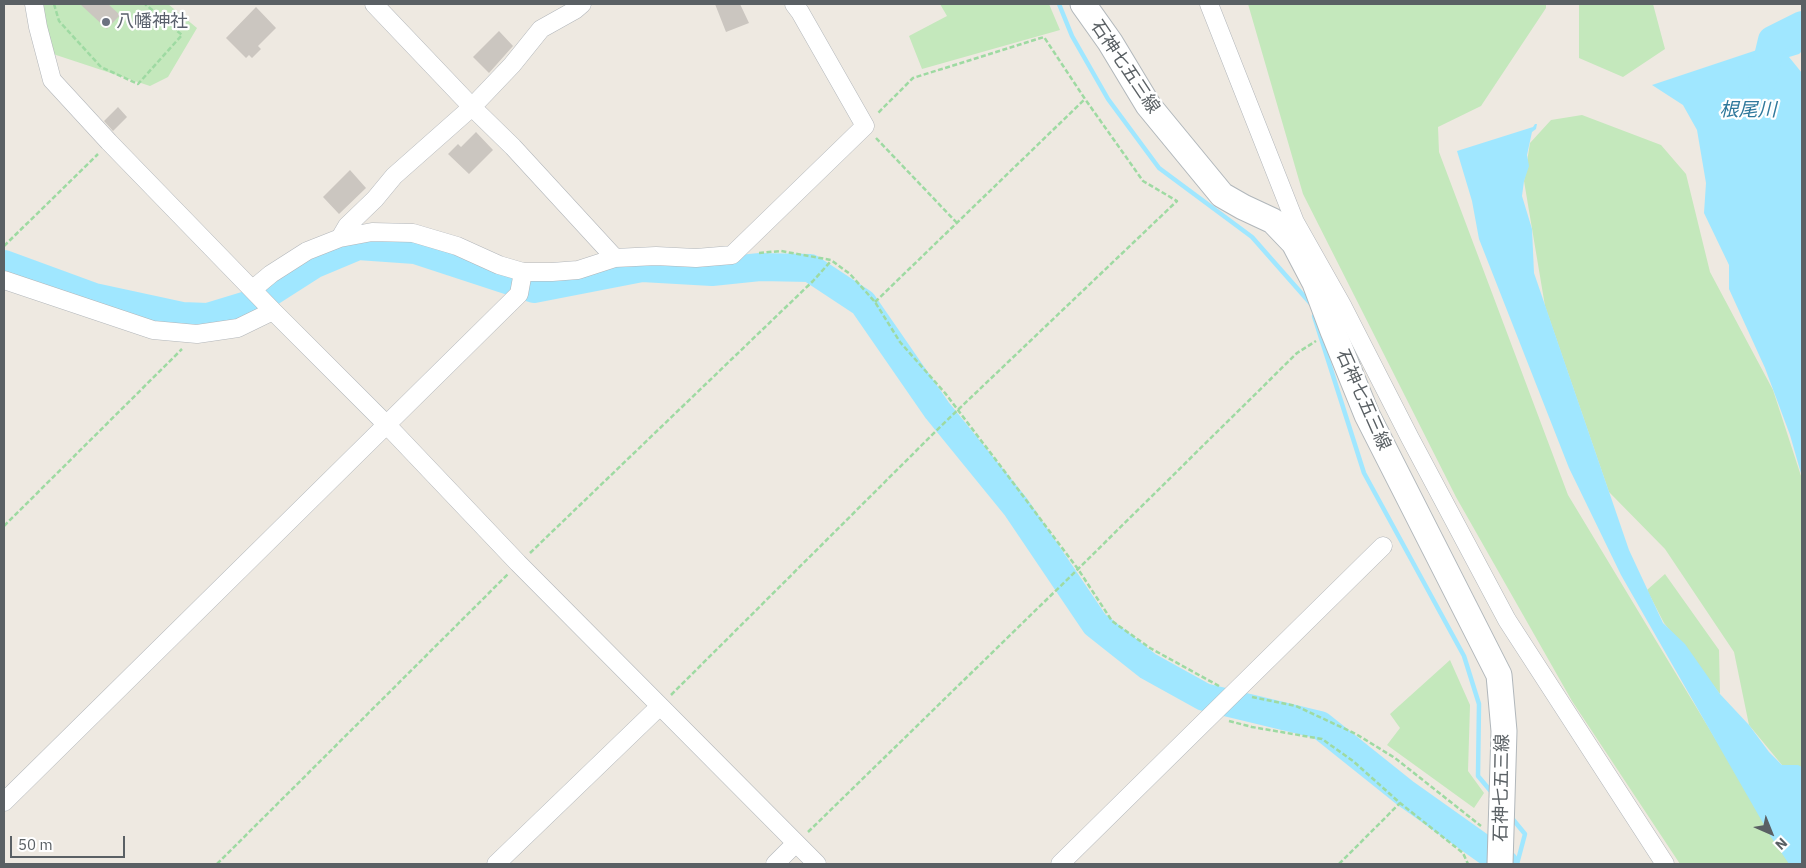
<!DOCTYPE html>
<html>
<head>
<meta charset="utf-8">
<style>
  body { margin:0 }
  #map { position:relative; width:1806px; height:868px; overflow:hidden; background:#eee9e1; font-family:"IBM Plex Sans",sans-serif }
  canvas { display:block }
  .frame { position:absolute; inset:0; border:5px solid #5a6064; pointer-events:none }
  .north { position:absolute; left:1746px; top:808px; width:50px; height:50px; -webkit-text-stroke:4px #fff; paint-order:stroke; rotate:136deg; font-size:14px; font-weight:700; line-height:20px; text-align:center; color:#5a6064 }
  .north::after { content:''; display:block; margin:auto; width:18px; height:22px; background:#5a6064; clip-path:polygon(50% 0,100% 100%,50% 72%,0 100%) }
  .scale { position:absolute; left:10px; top:836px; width:115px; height:22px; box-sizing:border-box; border:2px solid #5a6064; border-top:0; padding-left:6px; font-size:15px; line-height:18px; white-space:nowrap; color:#5a6064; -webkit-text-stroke:4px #fff; paint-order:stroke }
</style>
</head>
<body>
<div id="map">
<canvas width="1806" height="868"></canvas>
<div class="frame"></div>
<div class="north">N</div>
<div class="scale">50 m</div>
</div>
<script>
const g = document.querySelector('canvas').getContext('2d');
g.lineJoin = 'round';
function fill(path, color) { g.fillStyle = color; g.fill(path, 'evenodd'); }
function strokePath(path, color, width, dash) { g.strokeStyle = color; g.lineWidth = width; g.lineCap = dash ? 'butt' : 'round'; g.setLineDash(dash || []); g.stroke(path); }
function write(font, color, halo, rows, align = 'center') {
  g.font = font + ' "IBM Plex Sans","Noto Sans JP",sans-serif'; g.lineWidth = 4.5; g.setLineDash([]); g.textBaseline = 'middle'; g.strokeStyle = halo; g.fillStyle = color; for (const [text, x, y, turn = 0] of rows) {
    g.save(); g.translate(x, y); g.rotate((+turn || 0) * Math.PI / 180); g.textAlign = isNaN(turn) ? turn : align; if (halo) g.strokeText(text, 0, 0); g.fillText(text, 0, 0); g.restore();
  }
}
fill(new Path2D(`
  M 43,4 L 168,4 L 197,28 L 168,77 L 150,86 L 50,53 Z
  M 940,4 L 1049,4 L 1060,30 L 922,69 L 909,36 L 947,16 Z
  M 1248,4 L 1546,4 L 1546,8 L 1481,106 L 1438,127 L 1439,152 L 1568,495 L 1791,864 L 1680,864 L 1572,701 L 1456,497 L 1303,194 Z
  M 1579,4 L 1653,4 L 1665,49 L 1623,77 L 1579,58 Z
  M 1582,115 L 1661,145 L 1686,174 L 1710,272 L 1773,390 L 1802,479 L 1802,771 L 1782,765 L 1749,725 L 1734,652 L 1665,549 L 1609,492 L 1545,306 L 1524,181 L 1530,143 L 1551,120 Z
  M 1665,574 L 1719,650 L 1720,694 L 1664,623 L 1647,590 Z
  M 1450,660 L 1470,705 L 1468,771 L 1484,793 L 1474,808 L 1387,745 L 1400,728 L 1390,714 Z`), '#c4e8bc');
fill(new Path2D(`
  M 1802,35 L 1802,51 L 1799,54 L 1789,57 L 1802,73 L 1802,477 L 1790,435 L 1765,368 L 1729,289 L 1729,265 L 1704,213 L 1706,183 L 1697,130 L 1683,105 L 1652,85 Z
  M 1535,124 L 1537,124 L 1536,129 L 1532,132 L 1527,155 L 1529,166 L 1524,181 L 1522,196 L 1532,229 L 1534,273 L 1629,550 L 1663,623 L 1685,644 L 1720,694 L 1749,725 L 1769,752 L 1782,765 L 1798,765 L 1802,767 L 1802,864 L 1789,864 L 1771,837 L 1621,575 L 1569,468 L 1479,239 L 1472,201 L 1457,151 L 1533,127 Z`), '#a0e7ff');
strokePath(new Path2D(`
  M 1059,4 L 1072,36 L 1108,99 L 1159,168 L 1252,237 L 1311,304
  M 1314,316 L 1364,473 L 1464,656 L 1479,704 L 1478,776 L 1494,795
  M 1511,817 L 1525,834 L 1517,864`), '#a0e7ff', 4.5);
strokePath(new Path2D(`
  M 1762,82 L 1772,40 L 1802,25
  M 4,264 L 94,297 L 182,316 L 208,317 L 254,303 L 315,264 L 358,246 L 415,250 L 534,289 L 642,268 L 712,272 L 760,267 L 810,268 L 863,303 L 937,410 L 1016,507 L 1095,624 L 1148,666 L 1204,697 L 1320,725 L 1405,793 L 1505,864`), '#a0e7ff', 28);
fill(new Path2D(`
  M 80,4 L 108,4 L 120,15 L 107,29 Z
  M 715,4 L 740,4 L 749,23 L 726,32 Z
  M 256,7 L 276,28 L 258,46 L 261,49 L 252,58 L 249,55 L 246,58 L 226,38 Z
  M 499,31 L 513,46 L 489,73 L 473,57 Z
  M 118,107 L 127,117 L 113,131 L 104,121 Z
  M 476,132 L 493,150 L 469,174 L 448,154 L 458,144 L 461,147 Z
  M 350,170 L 366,188 L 339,214 L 323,197 Z`), '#cbc6c0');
const minor = new Path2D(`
  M 34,4 L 38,27 L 52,80 L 109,142 L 273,311 L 386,424 L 518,563 L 817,864
  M 374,4 L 472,107 L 513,147 L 615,258
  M 1209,4 L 1295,222 L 1343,307 L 1410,438 L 1507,620 L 1665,864
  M 340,238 L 347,226 L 375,199 L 394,176 L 472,107 L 512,65 L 541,29 L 575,10 L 582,4
  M 4,280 L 153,330 L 197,334 L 238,328 L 273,311
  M 253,289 L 271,274 L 307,251 L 340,238 L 372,232 L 413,233 L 457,246 L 499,265 L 523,272 L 552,272 L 578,270 L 615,258 L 656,256 L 696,258 L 732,255 L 865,126 L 800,12 L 794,4
  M 4,802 L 519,294 L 523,272
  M 496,864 L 659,707
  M 775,864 L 796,843
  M 1060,864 L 1383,546`);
const secondary = new Path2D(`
  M 1083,4 L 1110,42 L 1148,105 L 1222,195 L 1243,207 L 1273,221 L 1294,243 L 1315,283 L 1333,331 L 1367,415 L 1499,675 L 1504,731 L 1500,864`);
strokePath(minor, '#b2b6ba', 19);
strokePath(secondary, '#b1b7bb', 27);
strokePath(new Path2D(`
  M 54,4 L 59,21 L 101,67 L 138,84 L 182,35 L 145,4
  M 876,138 L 957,223
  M 4,246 L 98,154
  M 759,253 L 781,251 L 831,260 L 850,274 L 875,302 L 900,342 L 945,393 L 1002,468 L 1078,569 L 1112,621 L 1150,648 L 1219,686
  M 875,302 L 1085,99
  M 4,526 L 182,349
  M 530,553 L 813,281 L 831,261
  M 671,695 L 941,426 L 1177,201 L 1143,181 L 1085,99 L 1044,37 L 913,78 L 877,114
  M 1252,697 L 1296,706 L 1356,734 L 1395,758 L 1481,826
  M 1229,721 L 1252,727 L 1322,739 L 1353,761 L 1400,803 L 1463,853 L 1468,864
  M 808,832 L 1078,569 L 1297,353 L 1316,341
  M 217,864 L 508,574
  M 1339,864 L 1400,803`), '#9edaa2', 2.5, [5, 2.5]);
strokePath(minor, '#fff', 18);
strokePath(secondary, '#fff', 25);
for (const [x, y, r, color] of [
  [106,22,5,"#6b7280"]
]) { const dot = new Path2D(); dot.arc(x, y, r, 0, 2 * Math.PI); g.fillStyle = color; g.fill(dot); strokePath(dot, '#fff', 2); }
write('18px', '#5b616d', '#fff', [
  ["八幡神社",116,22]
], 'left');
write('18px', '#5a6064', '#fff', [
  ["石神七五三線",1125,67,56],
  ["石神七五三線",1363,400,66],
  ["石神七五三線",1502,788,-89]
]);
write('italic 19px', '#30799c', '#fff', [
  ["根尾川",1748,111]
]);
</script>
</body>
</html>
